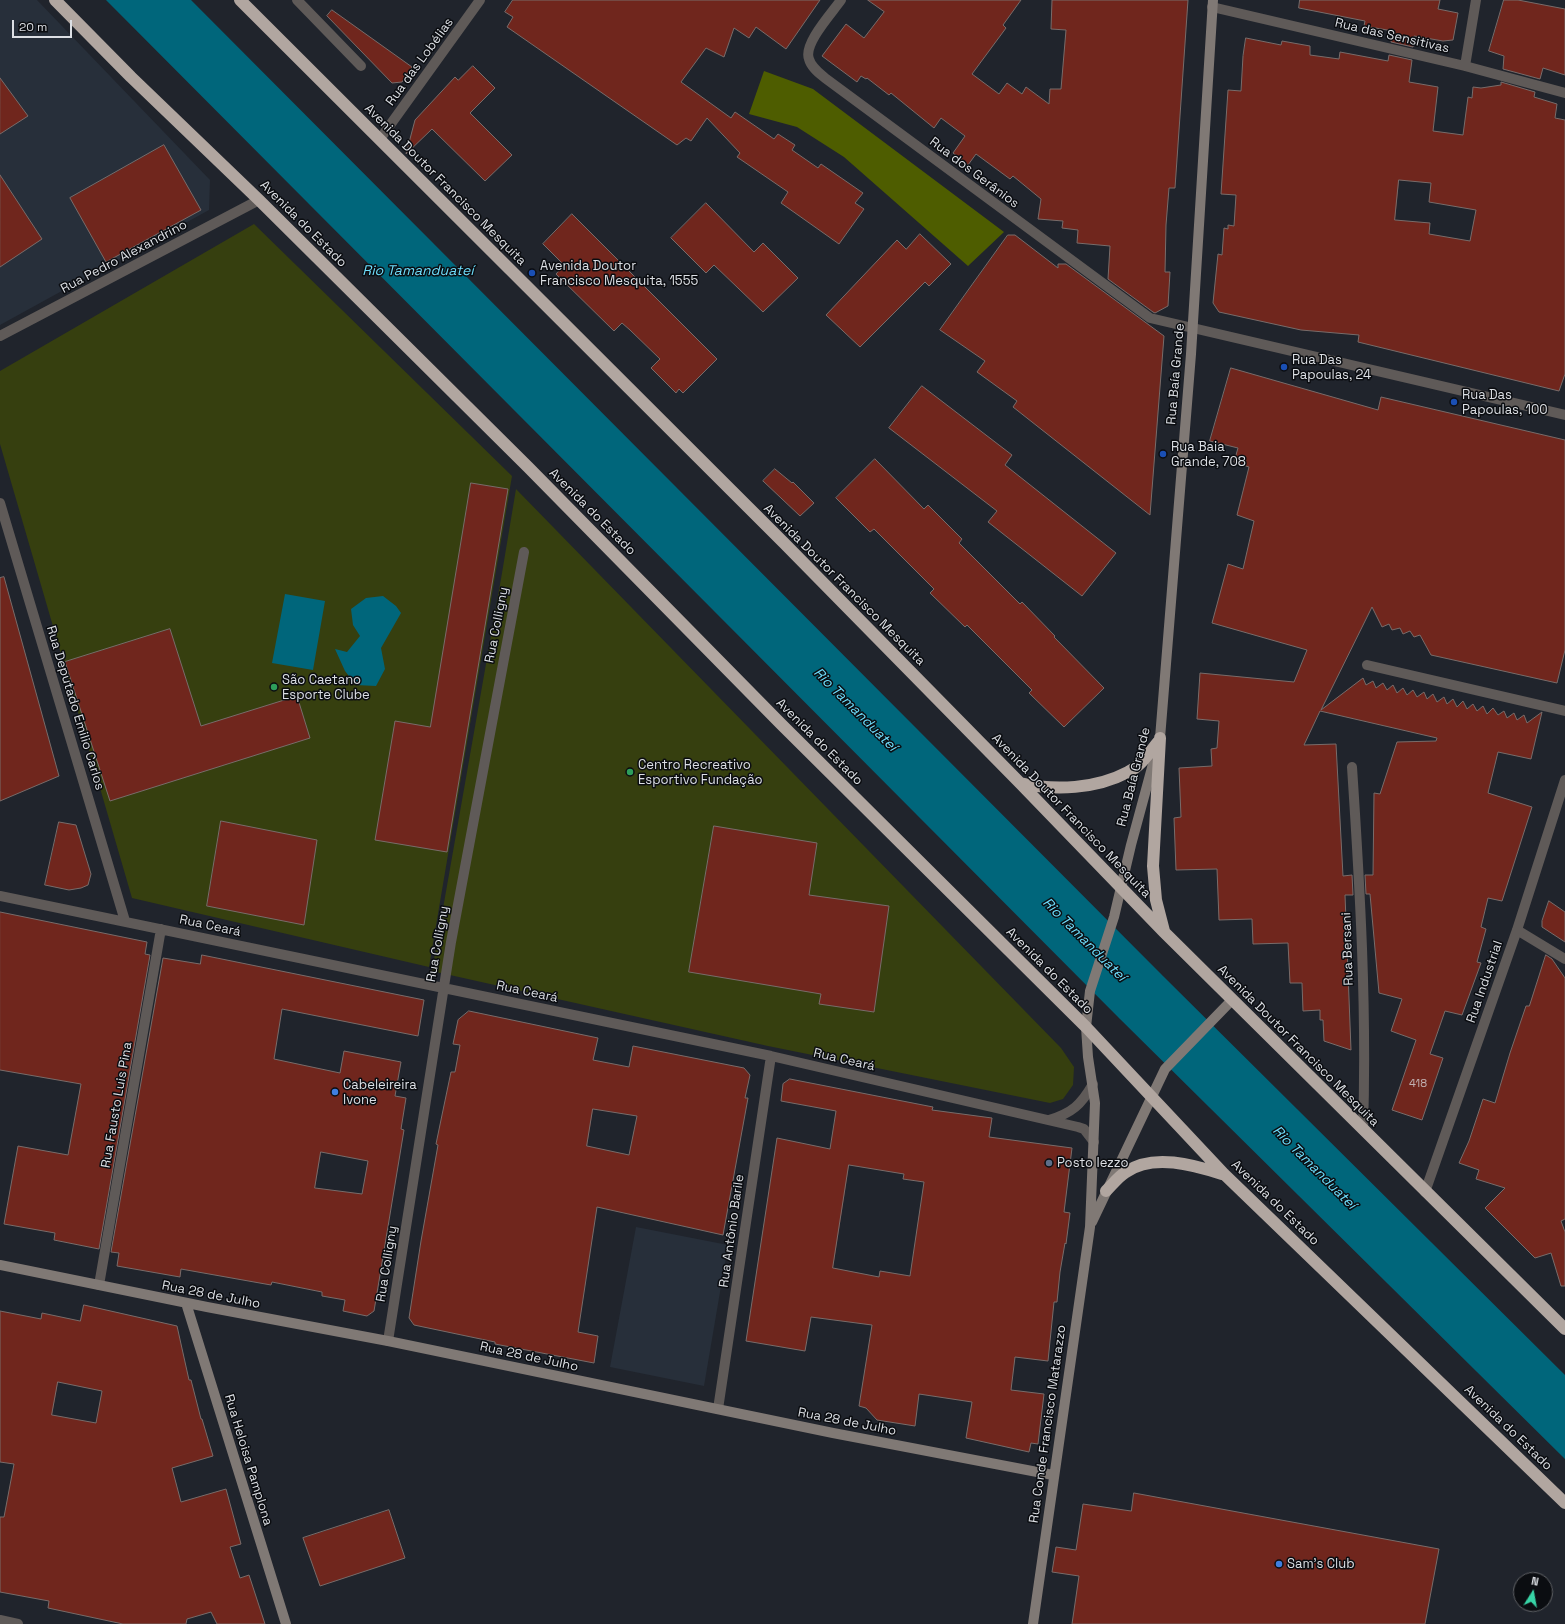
<!DOCTYPE html>
<html>
<head>
<meta charset="utf-8">
<style>
  body { margin:0 }
  #map { position:relative; width:1565px; height:1624px; overflow:hidden; background:#20242c; font-family:"Space Grotesk",sans-serif }
  canvas { display:block }
  .north { position:absolute; left:1513px; top:1572px; width:40px; height:40px; box-sizing:border-box; background:#0b0d11; border:1px solid #5f6165; border-radius:50%; rotate:11deg; font-size:11px; font-weight:700; line-height:16px; text-align:center; color:#dcdfe4 }
  .north::after { content:''; display:block; margin:auto; width:14px; height:18px; background:#37d4a6; clip-path:polygon(50% 0,100% 100%,50% 72%,0 100%) }
  .scale { position:absolute; left:12px; top:20px; width:60px; height:18px; box-sizing:border-box; border:2px solid #dcdfe4; border-top:0; padding-left:5px; font-size:12px; line-height:14px; white-space:nowrap; color:#dcdfe4; -webkit-text-stroke:3px #0b0d11; paint-order:stroke }
</style>
</head>
<body>
<div id="map">
<canvas width="1565" height="1624"></canvas>
<div class="north">N</div>
<div class="scale">20 m</div>
</div>
<script>
const g = document.querySelector('canvas').getContext('2d');
g.lineJoin = 'round';
function fill(path, color) { g.fillStyle = color; g.fill(path, 'evenodd'); }
function strokePath(path, color, width, dash) { g.strokeStyle = color; g.lineWidth = width; g.lineCap = dash ? 'butt' : 'round'; g.setLineDash(dash || []); g.stroke(path); }
function write(font, color, halo, rows, align = 'center') {
  g.font = font + ' "Space Grotesk",sans-serif'; g.lineWidth = 3; g.setLineDash([]); g.textBaseline = 'middle'; g.strokeStyle = halo; g.fillStyle = color; for (const [text, x, y, turn = 0] of rows) {
    g.save(); g.translate(x, y); g.rotate((+turn || 0) * Math.PI / 180); g.textAlign = isNaN(turn) ? turn : align; if (halo) g.strokeText(text, 0, 0); g.fillText(text, 0, 0); g.restore();
  }
}
fill(new Path2D(`
  M 0,0 L 37,0 L 210,180 L 209,210 L 0,325 Z
  M 636,1227 L 728,1245 L 704,1386 L 610,1367 Z`), '#272f3a');
fill(new Path2D(`
  M 254,224 L 512,476 L 429,967 L 132,898 L 0,444 L 0,371 Z
  M 516,489 L 1061,1048 L 1074,1067 L 1073,1085 L 1063,1099 L 1050,1103 L 768,1046 L 432,971 L 502,573 Z`), '#363f0f');
fill(new Path2D(`
  M 764,71 L 813,89 L 1004,232 L 968,266 L 844,157 L 797,127 L 749,114 Z`), '#4e5d00');
fill(new Path2D(`
  M 106,0 L 191,0 L 1163,976 L 1565,1375 L 1565,1459 L 1120,1019 Z
  M 285,594 L 325,601 L 313,670 L 272,663 Z
  M 383,596 L 396,606 L 401,613 L 381,648 L 385,669 L 376,686 L 356,685 L 345,671 L 335,649 L 347,652 L 360,636 L 353,625 L 351,609 L 366,598 Z`), '#00667b');
const building = new Path2D(`
  M 513,0 L 820,0 L 786,49 L 756,27 L 749,38 L 734,28 L 724,57 L 706,48 L 681,82 L 731,118 L 735,112 L 774,139 L 778,134 L 795,145 L 792,150 L 818,168 L 821,164 L 863,193 L 855,203 L 864,209 L 839,244 L 781,203 L 788,192 L 737,157 L 740,153 L 707,118 L 691,141 L 686,138 L 677,145 L 507,27 L 513,17 L 505,12 Z
  M 868,0 L 1021,0 L 1003,25 L 1006,28 L 972,74 L 999,94 L 1007,83 L 1022,94 L 1026,87 L 1049,104 L 1050,89 L 1061,89 L 1066,30 L 1051,29 L 1052,0 L 1188,0 L 1175,188 L 1169,188 L 1166,225 L 1165,272 L 1170,272 L 1168,306 L 1155,313 L 1153,312 L 1108,279 L 1110,246 L 1077,243 L 1078,230 L 1062,228 L 1063,221 L 1038,219 L 1041,199 L 1013,176 L 1010,179 L 976,154 L 968,165 L 953,153 L 965,136 L 941,118 L 934,128 L 891,93 L 889,95 L 867,78 L 866,79 L 861,76 L 857,82 L 822,56 L 846,24 L 864,38 L 884,12 Z
  M 1300,0 L 1440,0 L 1438,9 L 1458,13 L 1453,40 L 1443,41 L 1414,36 L 1413,47 L 1391,42 L 1393,31 L 1364,26 L 1365,21 L 1299,8 Z
  M 1504,0 L 1518,0 L 1565,9 L 1565,75 L 1543,68 L 1540,79 L 1503,69 L 1504,56 L 1489,51 Z
  M 332,10 L 412,67 L 402,82 L 392,83 L 327,16 Z
  M 1246,38 L 1281,45 L 1282,41 L 1310,46 L 1310,55 L 1339,59 L 1340,52 L 1388,61 L 1389,55 L 1412,60 L 1409,82 L 1438,87 L 1433,131 L 1463,135 L 1468,97 L 1472,98 L 1473,87 L 1481,88 L 1501,85 L 1501,82 L 1535,92 L 1534,97 L 1557,104 L 1555,118 L 1565,120 L 1565,374 L 1559,391 L 1358,342 L 1359,335 L 1301,330 L 1219,312 L 1213,303 L 1218,254 L 1222,255 L 1224,228 L 1228,229 L 1228,225 L 1234,226 L 1236,195 L 1221,194 L 1228,90 L 1241,91 L 1243,56 ZM 1399,180 L 1431,183 L 1429,202 L 1476,210 L 1470,241 L 1429,234 L 1430,223 L 1395,220 Z
  M 473,66 L 495,88 L 470,113 L 512,155 L 485,181 L 432,129 L 406,154 L 415,120 L 455,77 L 458,80 Z
  M 0,78 L 28,116 L 0,134 Z
  M 164,145 L 201,210 L 106,262 L 70,198 Z
  M 0,175 L 42,239 L 0,267 Z
  M 706,203 L 754,252 L 763,243 L 798,278 L 763,312 L 714,265 L 706,273 L 671,238 Z
  M 572,214 L 717,359 L 683,393 L 679,389 L 676,393 L 651,368 L 660,359 L 630,330 L 622,323 L 614,331 L 556,274 L 564,265 L 543,244 Z
  M 920,234 L 951,264 L 929,286 L 925,282 L 860,347 L 826,315 L 897,240 L 906,249 Z
  M 1008,235 L 1015,235 L 1058,268 L 1058,264 L 1066,264 L 1164,336 L 1150,515 L 1013,407 L 1017,401 L 977,372 L 985,361 L 940,330 Z
  M 1231,368 L 1378,410 L 1381,397 L 1565,440 L 1565,650 L 1557,683 L 1431,655 L 1420,635 L 1414,637 L 1410,631 L 1403,634 L 1400,628 L 1392,630 L 1389,624 L 1382,627 L 1372,607 L 1321,710 L 1363,678 L 1366,685 L 1373,681 L 1376,688 L 1383,683 L 1387,690 L 1393,685 L 1397,693 L 1403,688 L 1407,695 L 1413,690 L 1417,697 L 1424,692 L 1427,699 L 1433,694 L 1437,702 L 1444,697 L 1447,704 L 1453,699 L 1457,707 L 1463,701 L 1467,709 L 1473,704 L 1477,711 L 1483,706 L 1487,714 L 1493,708 L 1498,715 L 1504,711 L 1507,718 L 1514,713 L 1517,720 L 1524,715 L 1527,723 L 1542,712 L 1531,759 L 1498,752 L 1488,793 L 1532,807 L 1502,901 L 1488,898 L 1481,927 L 1486,929 L 1477,962 L 1481,963 L 1462,1015 L 1445,1011 L 1430,1054 L 1443,1058 L 1422,1120 L 1392,1110 L 1416,1040 L 1391,1031 L 1402,999 L 1379,993 L 1370,894 L 1366,894 L 1365,875 L 1373,875 L 1374,793 L 1380,794 L 1397,742 L 1436,741 L 1437,738 L 1320,711 L 1304,745 L 1336,744 L 1343,876 L 1352,875 L 1353,895 L 1345,895 L 1351,1050 L 1324,1041 L 1323,1020 L 1320,1020 L 1320,1010 L 1303,1011 L 1302,983 L 1290,983 L 1288,943 L 1253,944 L 1252,919 L 1219,920 L 1217,869 L 1176,870 L 1174,818 L 1181,817 L 1179,768 L 1212,766 L 1211,749 L 1217,748 L 1219,721 L 1197,719 L 1200,673 L 1294,682 L 1307,650 L 1212,623 L 1228,564 L 1243,569 L 1254,521 L 1237,515 L 1249,467 L 1234,462 L 1238,448 L 1210,441 Z
  M 922,386 L 1012,455 L 1005,465 L 1116,553 L 1082,596 L 988,522 L 997,511 L 889,428 Z
  M 875,459 L 924,509 L 928,505 L 962,539 L 959,543 L 1020,604 L 1022,602 L 1055,636 L 1054,637 L 1104,688 L 1064,727 L 1029,693 L 1032,690 L 967,625 L 965,627 L 930,593 L 934,589 L 874,529 L 870,532 L 836,498 Z
  M 775,469 L 792,483 L 793,482 L 814,503 L 800,516 L 763,481 Z
  M 471,483 L 508,489 L 447,852 L 375,840 L 395,721 L 430,727 Z
  M 4,577 L 59,776 L 0,801 L 0,578 Z
  M 170,629 L 201,726 L 297,696 L 310,738 L 110,801 L 65,662 Z
  M 221,821 L 317,840 L 304,925 L 207,906 Z
  M 59,822 L 76,825 L 91,874 L 88,885 L 81,888 L 69,890 L 45,885 Z
  M 714,826 L 817,843 L 809,895 L 889,906 L 874,1012 L 819,1004 L 821,994 L 689,972 Z
  M 1549,901 L 1565,912 L 1565,942 L 1542,927 L 1542,921 Z
  M 0,912 L 147,942 L 145,954 L 150,955 L 99,1249 L 54,1240 L 55,1233 L 4,1224 L 18,1146 L 68,1155 L 81,1084 L 0,1070 Z
  M 202,955 L 424,1000 L 418,1036 L 282,1009 L 274,1059 L 340,1073 L 344,1051 L 401,1062 L 395,1096 L 406,1098 L 401,1129 L 404,1130 L 374,1311 L 367,1316 L 343,1311 L 345,1300 L 322,1296 L 322,1292 L 272,1282 L 271,1285 L 181,1269 L 180,1277 L 117,1266 L 119,1253 L 111,1252 L 163,958 L 200,964 ZM 321,1152 L 368,1161 L 362,1194 L 315,1188 Z
  M 1546,955 L 1552,959 L 1565,978 L 1565,1219 L 1561,1221 L 1565,1232 L 1565,1286 L 1561,1286 L 1551,1253 L 1535,1258 L 1485,1208 L 1505,1188 L 1476,1179 L 1479,1170 L 1459,1163 L 1469,1141 L 1483,1099 L 1495,1103 L 1510,1053 L 1526,1006 L 1529,1006 Z
  M 469,1011 L 598,1038 L 593,1060 L 629,1067 L 633,1046 L 744,1068 L 750,1075 L 745,1098 L 748,1098 L 723,1235 L 597,1207 L 578,1332 L 598,1336 L 594,1363 L 495,1344 L 495,1342 L 414,1325 L 409,1318 L 421,1241 L 438,1145 L 436,1144 L 442,1115 L 451,1072 L 455,1072 L 460,1045 L 453,1044 L 458,1020 ZM 593,1109 L 637,1116 L 629,1155 L 587,1146 Z
  M 790,1079 L 933,1107 L 932,1110 L 992,1118 L 989,1137 L 1072,1148 L 1064,1212 L 1070,1213 L 1066,1244 L 1065,1243 L 1060,1272 L 1057,1302 L 1054,1302 L 1048,1361 L 1015,1357 L 1011,1390 L 1044,1394 L 1038,1444 L 1031,1443 L 1029,1452 L 966,1438 L 972,1402 L 919,1394 L 915,1426 L 877,1420 L 866,1408 L 859,1406 L 872,1325 L 811,1317 L 805,1351 L 746,1341 L 777,1138 L 830,1149 L 836,1111 L 781,1101 L 783,1084 ZM 849,1165 L 904,1174 L 903,1179 L 924,1182 L 910,1276 L 880,1271 L 879,1277 L 833,1268 Z
  M 84,1305 L 177,1326 L 189,1380 L 191,1380 L 201,1419 L 202,1419 L 213,1456 L 172,1468 L 181,1502 L 226,1489 L 241,1544 L 230,1547 L 240,1578 L 249,1575 L 265,1624 L 217,1624 L 211,1612 L 187,1619 L 186,1624 L 123,1624 L 48,1608 L 49,1601 L 0,1592 L 0,1517 L 4,1517 L 14,1464 L 0,1462 L 0,1311 L 41,1319 L 42,1313 L 80,1321 ZM 58,1382 L 102,1391 L 96,1423 L 52,1415 Z
  M 1134,1493 L 1439,1549 L 1425,1624 L 1072,1624 L 1079,1576 L 1052,1572 L 1056,1547 L 1076,1550 L 1083,1504 L 1131,1511 Z
  M 389,1510 L 405,1558 L 320,1586 L 303,1538 Z`);
fill(building, '#70261d');
strokePath(building, '#786c6a', 1);
strokePath(new Path2D(`
  M 297,0 L 361,66
  M 841,0 C 832,13 803,44 809,59 C 811,67 819,73 825,78 L 1150,318 L 1565,415
  M 1212,7 L 1465,66 L 1565,93
  M 1465,66 L 1476,0
  M 380,139 L 480,0
  M 0,336 L 259,200
  M 0,503 L 125,921
  M 1367,665 L 1565,711
  M 1352,767 C 1360,888 1367,1009 1363,1130
  M 0,896 L 771,1056 L 1078,1127 L 1084,1129 L 1094,1142
  M 1517,930 L 1565,959
  M 1049,1120 C 1072,1113 1081,1105 1093,1084
  M 1425,1192 L 1517,930 L 1565,780
  M 99,1285 L 161,929
  M 388,1341 L 451,942 L 524,552
  M 718,1409 L 771,1056
  M 0,1620 L 18,1624`), '#5f5a58', 10);
strokePath(new Path2D(`
  M 1092,1222 L 1165,1069 L 1232,1000
  M 0,1265 L 207,1307 L 388,1341 L 833,1433 L 1053,1475
  M 186,1303 L 286,1624
  M 1033,1624 L 1090,1227 L 1095,1103 L 1088,1057 L 1086,1027 L 1090,991 L 1114,917 L 1131,845 L 1160,738 L 1191,354 L 1213,0`), '#807975', 10);
strokePath(new Path2D(`
  M 55,0 L 131,77 L 259,200 L 528,467 L 781,724 L 1086,1027 L 1224,1174 L 1565,1503
  M 240,0 L 784,543 L 1020,783 L 1164,932 L 1565,1329
  M 1160,738 L 1153,866 L 1156,900 L 1164,931
  M 1020,783 C 1055,791 1096,789 1128,772 C 1141,766 1149,753 1158,742
  M 1106,1191 C 1112,1185 1119,1176 1126,1172 C 1153,1153 1194,1165 1222,1174`), '#b1a6a0', 12);
for (const [x, y, r, color] of [
  [532,273,4,"#1a4fb4"],
  [1284,367,4,"#1a4fb4"],
  [1454,402,4,"#1a4fb4"],
  [1163,454,4,"#1a4fb4"],
  [274,687,4,"#2e9e5b"],
  [630,772,4,"#2e9e5b"],
  [335,1092,4,"#3f7fe0"],
  [1049,1163,4,"#5c6f8a"],
  [1279,1564,4,"#3f7fe0"]
]) { const dot = new Path2D(); dot.arc(x, y, r, 0, 2 * Math.PI); g.fillStyle = color; g.fill(dot); strokePath(dot, '#0b0d11', 1.5); }
write('11px', '#c1b1b2', null, [
  ["418",1418,1084]
]);
write('13px', '#dcdfe4', '#0b0d11', [
  ["Rua das Sensitivas",1392,36,13],
  ["Rua das Lobélias",420,62,-54],
  ["Rua dos Gerânios",974,173,37],
  ["Avenida Doutor Francisco Mesquita",445,185,45],
  ["Avenida do Estado",303,224,45],
  ["Rua Pedro Alexandrino",124,257,-28],
  ["Rua Baía Grande",1176,374,-85],
  ["Avenida do Estado",592,512,45],
  ["Avenida Doutor Francisco Mesquita",844,585,45],
  ["Rua Colligny",497,625,-79],
  ["Rua Deputado Emilio Carlos",75,708,73],
  ["Avenida do Estado",819,742,45],
  ["Rua Baía Grande",1134,777,-76],
  ["Avenida Doutor Francisco Mesquita",1071,816,46],
  ["Rua Ceará",210,926,12],
  ["Rua Colligny",438,944,-80],
  ["Rua Bersani",1348,949,-92],
  ["Avenida do Estado",1049,971,45],
  ["Rua Industrial",1485,982,-71],
  ["Rua Ceará",527,992,12],
  ["Avenida Doutor Francisco Mesquita",1298,1046,45],
  ["Rua Ceará",844,1060,13],
  ["Rua Fausto Luis Pina",117,1105,-80],
  ["Avenida do Estado",1275,1203,44],
  ["Rua Antônio Barile",732,1231,-82],
  ["Rua Colligny",387,1264,-81],
  ["Rua 28 de Julho",211,1295,11],
  ["Rua 28 de Julho",529,1357,12],
  ["Rua 28 de Julho",847,1422,11],
  ["Rua Conde Francisco Matarazzo",1048,1424,-82],
  ["Avenida do Estado",1508,1428,44],
  ["Rua Heloisa Pamplona",248,1460,73]
]);
write('13px', '#dcdfe4', '#0b0d11', [
  ["Avenida Doutor",540,266],
  ["Francisco Mesquita, 1555",540,281],
  ["Rua Das",1292,360],
  ["Papoulas, 24",1292,375],
  ["Rua Das",1462,395],
  ["Papoulas, 100",1462,410],
  ["Rua Baia",1171,447],
  ["Grande, 708",1171,462],
  ["São Caetano",282,680],
  ["Esporte Clube",282,695],
  ["Centro Recreativo",638,765],
  ["Esportivo Fundação",638,780],
  ["Cabeleireira",343,1085],
  ["Ivone",343,1100],
  ["Posto Iezzo",1057,1163],
  ["Sam's Club",1287,1564]
], 'left');
write('italic 14px', '#6eddfb', '#0b0d11', [
  ["Rio Tamanduateí",418,271],
  ["Rio Tamanduateí",855,710,45],
  ["Rio Tamanduateí",1084,940,45],
  ["Rio Tamanduateí",1314,1168,45]
]);
</script>
</body>
</html>
